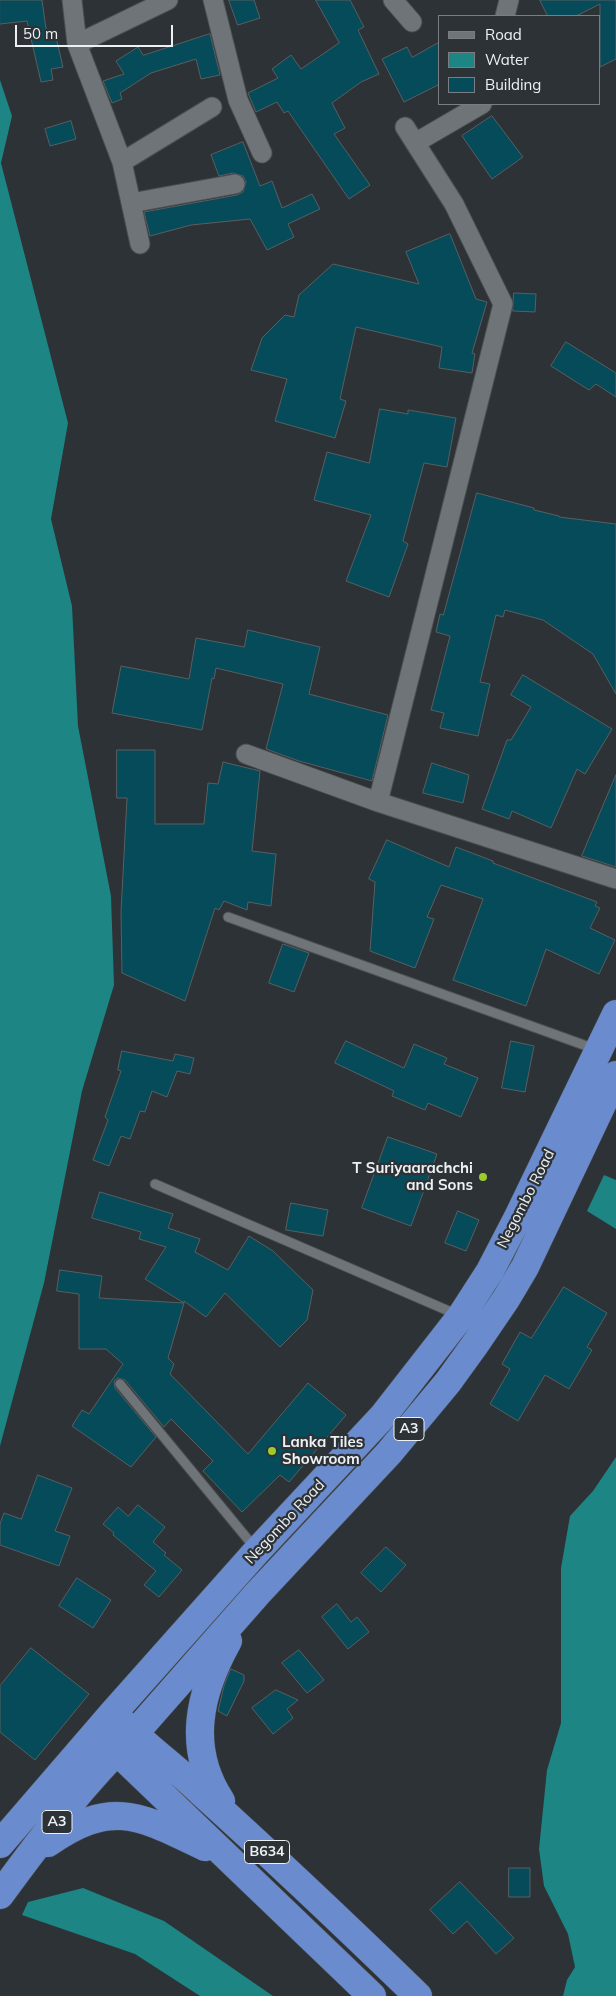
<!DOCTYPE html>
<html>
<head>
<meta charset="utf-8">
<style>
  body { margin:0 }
  #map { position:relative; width:616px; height:1996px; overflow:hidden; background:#2d3236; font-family:Mulish,sans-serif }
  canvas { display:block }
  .legend { position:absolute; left:438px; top:15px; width:162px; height:90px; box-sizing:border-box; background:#2d3236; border:1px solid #7a7e82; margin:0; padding:6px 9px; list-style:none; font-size:15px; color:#edf1f3 }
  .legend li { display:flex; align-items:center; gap:10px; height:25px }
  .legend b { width:25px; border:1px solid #7a7e82 }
  .scale { position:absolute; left:15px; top:25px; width:158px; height:22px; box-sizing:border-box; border:2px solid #edf1f3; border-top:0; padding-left:6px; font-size:15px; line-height:18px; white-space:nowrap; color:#edf1f3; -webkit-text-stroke:4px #2d3236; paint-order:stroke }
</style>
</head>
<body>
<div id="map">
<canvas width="616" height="1996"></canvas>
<ul class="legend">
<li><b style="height:6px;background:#6f7478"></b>Road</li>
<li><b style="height:14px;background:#1d8584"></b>Water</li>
<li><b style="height:14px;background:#054b5a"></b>Building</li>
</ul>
<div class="scale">50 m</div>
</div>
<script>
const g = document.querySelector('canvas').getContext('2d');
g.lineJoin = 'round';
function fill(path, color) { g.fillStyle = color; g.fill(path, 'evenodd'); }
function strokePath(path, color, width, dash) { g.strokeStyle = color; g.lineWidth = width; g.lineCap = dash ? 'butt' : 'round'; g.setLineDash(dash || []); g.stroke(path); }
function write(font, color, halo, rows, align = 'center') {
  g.font = font + ' Mulish,sans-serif'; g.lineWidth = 4.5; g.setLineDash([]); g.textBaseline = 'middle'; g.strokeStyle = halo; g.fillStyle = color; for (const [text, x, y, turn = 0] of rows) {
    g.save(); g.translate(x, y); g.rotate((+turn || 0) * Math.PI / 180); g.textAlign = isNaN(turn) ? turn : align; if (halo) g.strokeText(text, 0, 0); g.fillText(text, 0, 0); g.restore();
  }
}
fill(new Path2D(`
  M 0,80 L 12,116 L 1,163 L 68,423 L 51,519 L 72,606 L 78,726 L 111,896 L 114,985 L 82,1091 L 44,1283 L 0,1446 Z
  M 604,1175 L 616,1180 L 616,1229 L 587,1211 Z
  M 616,1457 L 616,1996 L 563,1996 L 567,1980 L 575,1967 L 568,1934 L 544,1886 L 539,1849 L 547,1770 L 561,1723 L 561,1568 L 570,1516 L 593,1491 Z
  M 83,1888 L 164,1921 L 273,1996 L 200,1996 L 135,1954 L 22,1915 L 28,1902 Z`), '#1d8584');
const building = new Path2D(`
  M 0,0 L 42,0 L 47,36 L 55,33 L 63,67 L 51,69 L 53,80 L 41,82 L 27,21 L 0,24 Z
  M 229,0 L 254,0 L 260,18 L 238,25 Z
  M 316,0 L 350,0 L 364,27 L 358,30 L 379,74 L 361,82 L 332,103 L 345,128 L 334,134 L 370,185 L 349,199 L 288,111 L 284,113 L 277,102 L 256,112 L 248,93 L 278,78 L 272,69 L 291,55 L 301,69 L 339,43 Z
  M 540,0 L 616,0 L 616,59 L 600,67 L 600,4 L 576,16 L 548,16 Z
  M 210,34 L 220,75 L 201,79 L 196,59 L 151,73 L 120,93 L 122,99 L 112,103 L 103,81 L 124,74 L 116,61 L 138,47 L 143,55 Z
  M 440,42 L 440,84 L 404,102 L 382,59 L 407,47 L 412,57 Z
  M 492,116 L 523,157 L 492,179 L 462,136 Z
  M 71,121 L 76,139 L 50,146 L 45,129 Z
  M 243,142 L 260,186 L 272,181 L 282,208 L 312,194 L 320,209 L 288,224 L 294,237 L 267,250 L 250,219 L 191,225 L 150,236 L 144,212 L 237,195 L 243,192 L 246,182 L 243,176 L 233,173 L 219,176 L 211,155 Z
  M 450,234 L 476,299 L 487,302 L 472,353 L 475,354 L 472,373 L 439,368 L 442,347 L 356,327 L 340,399 L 346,401 L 335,438 L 275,421 L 287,379 L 251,370 L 262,338 L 285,315 L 294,317 L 299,295 L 333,264 L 419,284 L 406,252 Z
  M 514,293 L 536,294 L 535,312 L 513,311 Z
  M 566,342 L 616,373 L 616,397 L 596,384 L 589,390 L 551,366 Z
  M 380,409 L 408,414 L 408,410 L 456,418 L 447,467 L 424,463 L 403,541 L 408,544 L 389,597 L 346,581 L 371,515 L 314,500 L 327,452 L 369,463 Z
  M 477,493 L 534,508 L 534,510 L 559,516 L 559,517 L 616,524 L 616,694 L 593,654 L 543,620 L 505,610 L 503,617 L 496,615 L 480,682 L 490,684 L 478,736 L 440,728 L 444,713 L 431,710 L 450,636 L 436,632 L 440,614 L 443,615 Z
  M 248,630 L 320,647 L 309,694 L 388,715 L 372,781 L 299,761 L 266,749 L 283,684 L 216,668 L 214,679 L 212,678 L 202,730 L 112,713 L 121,666 L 189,679 L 196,638 L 244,647 Z
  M 523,675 L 612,729 L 585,774 L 577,769 L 551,828 L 512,811 L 509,819 L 482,809 L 507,740 L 511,740 L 531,707 L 511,695 Z
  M 117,750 L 155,750 L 155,824 L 204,824 L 208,783 L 218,784 L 223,762 L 260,771 L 252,851 L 276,854 L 271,906 L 248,902 L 247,910 L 224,901 L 219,910 L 215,908 L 185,1001 L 122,973 L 121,912 L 127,798 L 117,798 Z
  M 432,763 L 469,775 L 463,803 L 423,793 Z
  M 616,775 L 616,867 L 582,856 Z
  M 387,840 L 449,867 L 456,847 L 493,861 L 493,863 L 597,902 L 595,906 L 600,908 L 590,928 L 615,940 L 599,974 L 546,949 L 526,1006 L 453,980 L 483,899 L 441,885 L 427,917 L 434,919 L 415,968 L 370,951 L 375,882 L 369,879 Z
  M 283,944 L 309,953 L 294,992 L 269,983 Z
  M 346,1041 L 404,1068 L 414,1044 L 447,1058 L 444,1064 L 478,1078 L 461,1117 L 428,1103 L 425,1110 L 392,1096 L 394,1091 L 335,1063 Z
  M 511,1041 L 534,1046 L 525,1092 L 502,1088 Z
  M 122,1051 L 173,1061 L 175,1054 L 194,1058 L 190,1074 L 177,1071 L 167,1097 L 152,1091 L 145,1112 L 140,1111 L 130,1139 L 121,1136 L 109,1166 L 93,1160 L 108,1120 L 105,1117 L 121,1071 L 118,1070 Z
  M 388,1137 L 437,1154 L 411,1226 L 362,1208 Z
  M 100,1192 L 173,1214 L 168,1228 L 200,1239 L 195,1252 L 228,1270 L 249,1236 L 273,1251 L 313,1290 L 307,1320 L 280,1347 L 225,1293 L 206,1317 L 184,1301 L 184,1303 L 145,1279 L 166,1247 L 139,1239 L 141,1232 L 92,1218 Z
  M 291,1203 L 328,1210 L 323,1236 L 286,1230 Z
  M 458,1211 L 479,1220 L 466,1251 L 445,1243 Z
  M 60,1270 L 102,1276 L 99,1298 L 184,1303 L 168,1358 L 174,1364 L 170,1374 L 248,1454 L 308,1383 L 346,1415 L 289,1482 L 280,1475 L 242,1512 L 203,1471 L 213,1461 L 171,1419 L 164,1427 L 125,1380 L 118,1378 L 114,1381 L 115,1388 L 156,1437 L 131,1467 L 72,1426 L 82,1410 L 89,1414 L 123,1364 L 106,1349 L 79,1349 L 79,1294 L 57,1291 Z
  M 564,1287 L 607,1313 L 587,1347 L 592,1350 L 569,1389 L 545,1375 L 518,1421 L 490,1404 L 510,1369 L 502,1364 L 520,1332 L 531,1338 Z
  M 38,1475 L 72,1488 L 55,1531 L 70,1536 L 59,1566 L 0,1545 L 0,1524 L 4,1513 L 21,1519 Z
  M 138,1505 L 165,1527 L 153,1542 L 166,1553 L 164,1555 L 182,1570 L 159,1597 L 144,1585 L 156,1571 L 113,1535 L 114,1533 L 103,1524 L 118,1507 L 128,1516 Z
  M 386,1547 L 406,1565 L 381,1592 L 361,1573 Z
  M 77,1578 L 111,1600 L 93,1628 L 59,1606 Z
  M 337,1604 L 351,1622 L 357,1617 L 369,1632 L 348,1649 L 322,1617 Z
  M 31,1648 L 89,1694 L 35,1760 L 0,1732 L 0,1686 Z
  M 299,1650 L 324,1680 L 307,1693 L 282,1663 Z
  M 231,1669 L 244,1675 L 244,1681 L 227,1716 L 218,1711 L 224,1686 Z
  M 276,1690 L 298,1700 L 287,1709 L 293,1718 L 273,1734 L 252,1708 Z
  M 509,1868 L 530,1868 L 530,1897 L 509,1897 Z
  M 460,1882 L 514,1938 L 496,1954 L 467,1921 L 453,1934 L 430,1910 Z`);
fill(building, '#054b5a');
strokePath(building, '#585f61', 1);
const service = new Path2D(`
  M 228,917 L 595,1049
  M 155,1184 L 458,1315
  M 120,1384 L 255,1548`);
const minor = new Path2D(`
  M 72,0 L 77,44 L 122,162 L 140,244
  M 213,0 L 238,100 L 262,153
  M 393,0 L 412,22
  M 505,16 L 509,0
  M 77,44 L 168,0
  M 415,143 L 482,104
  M 122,162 L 212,107
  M 131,203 L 235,184
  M 246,754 L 378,802 L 616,879
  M 378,802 L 503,304 L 454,204 L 405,127`);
const trunk = new Path2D(`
  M 121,1721 C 145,1746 175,1767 200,1791 C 274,1858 346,1926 418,1996
  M 104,1739 L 372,1996
  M 221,1801 C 186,1748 199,1693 228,1641
  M 48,1843 C 113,1798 140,1816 205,1847
  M 0,1844 L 113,1713 L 257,1551 L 383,1416 L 461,1316 L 490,1271 L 517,1219 L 616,1014
  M 0,1895 C 41,1839 84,1782 134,1734 L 258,1593 L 389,1453 L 448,1382 L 474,1346 L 506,1299 L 525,1267 L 616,1075`);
strokePath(service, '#4a4e50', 11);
strokePath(minor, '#4a4e50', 21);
strokePath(trunk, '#4a4e50', 29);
strokePath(service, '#6f7478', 9);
strokePath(minor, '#6f7478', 19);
strokePath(trunk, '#6a8bce', 28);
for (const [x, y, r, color] of [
  [483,1177,5,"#9dca2f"],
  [272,1451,5,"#9dca2f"]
]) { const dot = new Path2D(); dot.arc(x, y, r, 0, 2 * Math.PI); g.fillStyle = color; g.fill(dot); strokePath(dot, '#2d3236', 2); }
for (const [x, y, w] of [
  [409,1429,30],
  [57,1822,30],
  [267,1852,45]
]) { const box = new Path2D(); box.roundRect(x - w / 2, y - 11.5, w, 23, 4); g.fillStyle = '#2d3236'; g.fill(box); strokePath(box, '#edf1f3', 1); }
write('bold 14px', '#edf1f3', null, [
  ["A3",409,1429],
  ["A3",57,1822],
  ["B634",267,1852]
]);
write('bold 15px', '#edf1f3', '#2d3236', [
  ["T Suriyaarachchi",473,1168],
  ["and Sons",473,1185],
  ["Lanka Tiles",282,1442,"left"],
  ["Showroom",282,1459,"left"]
], 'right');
write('15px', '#edf1f3', '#2d3236', [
  ["Negombo Road",526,1199,-63],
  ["Negombo Road",285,1522,-47]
]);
</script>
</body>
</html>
